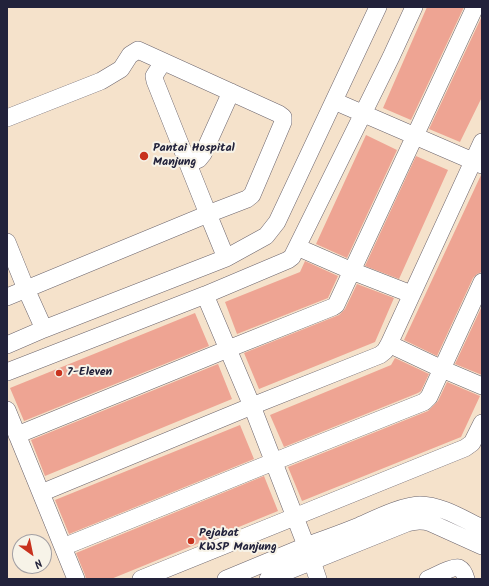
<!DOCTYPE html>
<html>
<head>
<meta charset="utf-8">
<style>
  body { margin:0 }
  #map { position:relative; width:489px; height:586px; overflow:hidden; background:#f5e2cb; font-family:Kalam,sans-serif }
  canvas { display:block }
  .frame { position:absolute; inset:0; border:8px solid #22223b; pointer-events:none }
  .north { position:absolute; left:12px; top:534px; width:40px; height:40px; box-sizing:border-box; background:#f7f3e8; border:1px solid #a29fa3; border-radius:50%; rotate:147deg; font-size:11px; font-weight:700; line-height:16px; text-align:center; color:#22223b }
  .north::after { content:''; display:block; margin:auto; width:14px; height:18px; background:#c8321e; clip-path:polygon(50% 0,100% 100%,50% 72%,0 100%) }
</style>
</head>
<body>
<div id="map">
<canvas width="489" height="586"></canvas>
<div class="frame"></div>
<div class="north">N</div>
</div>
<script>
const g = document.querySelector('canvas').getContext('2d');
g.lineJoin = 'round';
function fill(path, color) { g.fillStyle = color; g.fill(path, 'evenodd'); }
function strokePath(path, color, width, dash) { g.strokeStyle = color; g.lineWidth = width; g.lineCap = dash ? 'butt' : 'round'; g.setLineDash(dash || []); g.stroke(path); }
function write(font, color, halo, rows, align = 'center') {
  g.font = font + ' Kalam,sans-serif'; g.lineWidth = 4; g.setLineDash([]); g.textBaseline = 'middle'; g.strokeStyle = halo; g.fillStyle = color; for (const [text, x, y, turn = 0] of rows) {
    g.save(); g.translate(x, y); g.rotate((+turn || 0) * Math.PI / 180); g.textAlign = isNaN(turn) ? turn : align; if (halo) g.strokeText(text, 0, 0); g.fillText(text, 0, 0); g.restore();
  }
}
fill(new Path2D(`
  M 427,7 L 464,7 L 411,120 L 383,108 Z
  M 482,16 L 482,97 L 460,142 L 429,129 Z
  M 366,135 L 397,150 L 347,258 L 316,244 Z
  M 416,156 L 448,170 L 399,279 L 365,266 Z
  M 481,175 L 482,272 L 477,274 L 473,278 L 437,356 L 404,340 Z
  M 305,261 L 338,276 L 328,298 L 237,334 L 225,302 L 300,272 Z
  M 357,284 L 394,298 L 375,342 L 259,389 L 244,353 L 339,315 L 345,309 Z
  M 482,306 L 482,375 L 455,364 Z
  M 195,313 L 209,346 L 24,421 L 10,388 Z
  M 395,358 L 429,374 L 421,391 L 418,393 L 284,447 L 270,415 L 391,365 Z
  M 218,364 L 232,399 L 45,476 L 31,440 Z
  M 447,382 L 480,396 L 461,437 L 302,501 L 288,467 L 428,411 L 438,401 Z
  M 240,425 L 254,459 L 69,534 L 55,500 Z
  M 264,476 L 278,511 L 111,579 L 86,579 L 85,575 L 76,553 Z`), '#eea493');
const minor = new Path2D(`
  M 334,101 L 482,165
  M 7,118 L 101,81 L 121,69 L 130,55 L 138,50 C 185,71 232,93 279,114 L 283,117 L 283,122 L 252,195 L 247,199 L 208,214 L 155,81 L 154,76 L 163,62
  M 188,164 L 199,159 L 203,154 L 231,92
  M 7,242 L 26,289 L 44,329
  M 297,247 L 352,271 L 411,294
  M 205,295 L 252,406 L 312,561 L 318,579
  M 7,297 L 208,214 L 226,258
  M 389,344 L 442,369 L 482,386
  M 7,345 L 44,329 L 226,258 L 266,236 L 277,222 L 378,7
  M 7,372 L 205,295 L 288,260 L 292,257 L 391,57 L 414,7
  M 7,410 L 76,579
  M 17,435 L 228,349 L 333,307 L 336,305 L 475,7
  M 41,493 L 252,406 L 380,355 L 385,351 L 389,344 L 482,142
  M 63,547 L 273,462 L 424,402 L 429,397 L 482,282
  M 141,579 L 465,448 L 472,443 L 482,423
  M 226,579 C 253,568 281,556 308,545 C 325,539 342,533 359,526 C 375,519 403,505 420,505 C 441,505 463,519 482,528
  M 268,579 L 407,523 C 416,521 422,520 431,523 L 482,546
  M 428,579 C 434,577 453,566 459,568 C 463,570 465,575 466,579`);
strokePath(minor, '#6c656d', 18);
strokePath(minor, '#fff', 17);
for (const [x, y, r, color] of [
  [144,156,5,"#c8321e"],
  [59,373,4,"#c8321e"],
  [191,541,4,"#c8321e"]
]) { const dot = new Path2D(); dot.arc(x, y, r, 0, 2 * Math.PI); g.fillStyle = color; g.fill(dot); strokePath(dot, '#f7f3e8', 1.5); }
write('bold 12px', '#22223b', '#f7f3e8', [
  ["Pantai Hospital",153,149],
  ["Manjung",153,163],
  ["7-Eleven",67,373],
  ["Pejabat",199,534],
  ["KWSP Manjung",199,548]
], 'left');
</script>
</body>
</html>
